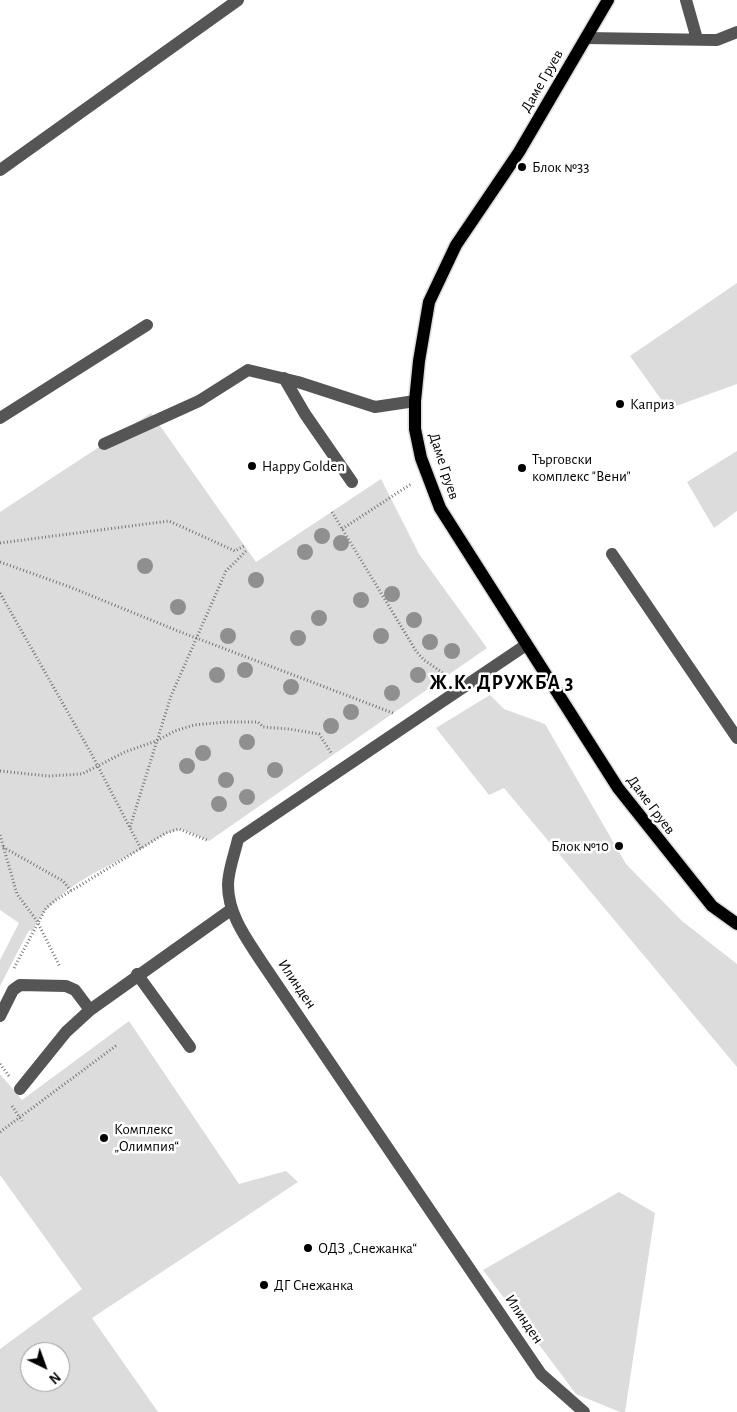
<!DOCTYPE html>
<html>
<head>
<meta charset="utf-8">
<style>
  body { margin:0 }
  #map { position:relative; width:737px; height:1412px; overflow:hidden; background:#fff; font-family:"Alegreya Sans",sans-serif }
  canvas { display:block }
  .north { position:absolute; left:20px; top:1342px; width:50px; height:50px; box-sizing:border-box; background:#fff; border:1px solid #999; border-radius:50%; rotate:138deg; font-size:14px; font-weight:700; line-height:20px; text-align:center; color:#000 }
  .north::after { content:''; display:block; margin:auto; width:18px; height:22px; background:#000; clip-path:polygon(50% 0,100% 100%,50% 72%,0 100%) }
</style>
</head>
<body>
<div id="map">
<canvas width="737" height="1412"></canvas>
<div class="north">N</div>
</div>
<script>
const g = document.querySelector('canvas').getContext('2d');
g.lineJoin = 'round';
function fill(path, color) { g.fillStyle = color; g.fill(path, 'evenodd'); }
function strokePath(path, color, width, dash) { g.strokeStyle = color; g.lineWidth = width; g.lineCap = dash ? 'butt' : 'round'; g.setLineDash(dash || []); g.stroke(path); }
function write(font, color, halo, rows, align = 'center') {
  g.font = font + ' "Alegreya Sans",sans-serif'; g.lineWidth = 5; g.setLineDash([]); g.textBaseline = 'middle'; g.strokeStyle = halo; g.fillStyle = color; for (const [text, x, y, turn = 0] of rows) {
    g.save(); g.translate(x, y); g.rotate((+turn || 0) * Math.PI / 180); g.textAlign = isNaN(turn) ? turn : align; if (halo) g.strokeText(text, 0, 0); g.fillText(text, 0, 0); g.restore();
  }
}
fill(new Path2D(`
  M 737,283 L 737,384 L 668,409 L 630,356 Z
  M 151,413 L 256,562 L 381,479 L 419,554 L 487,648 L 209,841 C 200,837 185,828 177,830 C 163,833 152,843 140,850 C 98,871 55,888 32,931 L 29,930 L 0,986 L 0,960 L 19,923 L 0,910 L 0,512 Z
  M 737,451 L 737,511 L 714,528 L 687,482 Z
  M 490,695 L 504,709 L 545,724 L 626,864 L 682,921 L 737,964 L 737,1067 L 504,788 L 489,795 L 436,728 Z
  M 129,1021 L 239,1184 L 286,1171 L 298,1182 L 92,1318 L 158,1412 L 0,1412 L 0,1349 L 82,1289 L 0,1175 L 0,1074 L 22,1100 ZM 30,1352 L 60,1352 L 60,1382 L 30,1382 Z
  M 619,1192 L 655,1213 L 625,1412 L 620,1412 L 576,1394 L 483,1270 Z`), '#dcdcdc');
const major = new Path2D(`
  M 608,0 L 519,152 L 456,245 L 429,302 L 419,361 L 415,401 L 415,429 L 421,458 L 440,508 L 618,788 L 712,906 L 737,924`);
strokePath(major, '#dbdbdb', 15);
strokePath(new Path2D(`
  M 332,512 L 416,651 L 424,660 L 447,676
  M 342,529 L 411,484
  M 0,543 L 169,521 L 235,551 L 244,546
  M 0,562 L 70,587 L 178,631 L 393,713
  M 0,593 L 91,753 L 141,849
  M 0,771 L 48,776 L 82,774 L 125,752 L 156,741 L 175,731 L 194,725 L 226,722 L 258,722 L 263,727 L 289,729 L 319,734 L 332,754
  M 130,827 L 171,696 L 226,571 L 246,551
  M 0,835 L 17,894 L 37,921 L 60,967
  M 3,847 L 63,881 L 71,891
  M 14,968 L 46,908 L 56,900 L 166,833 L 179,829 L 209,841
  M 0,1064 L 9,1076
  M 12,1106 L 22,1121
  M 0,1132 L 117,1045`), '#777', 3, [1, 2.5]);
strokePath(new Path2D(`
  M 686,0 L 697,39
  M 586,38 L 717,40 L 737,32
  M 0,170 L 238,0
  M 284,378 L 305,414 L 352,482
  M 0,418 L 147,325
  M 104,444 L 199,401 L 248,370 L 298,382 L 375,407 L 415,401
  M 612,554 L 737,738
  M 526,645 L 238,839 C 235,853 228,870 228,885 C 228,914 246,938 261,961 L 541,1374 L 584,1412
  M 137,974 L 190,1047
  M 0,1016 L 13,990 L 20,985 L 66,986 L 75,990 L 90,1010
  M 20,1089 L 66,1032 L 90,1010 L 232,909`), '#555', 12);
strokePath(major, '#000', 12);
g.fillStyle = '#8f8f8f';
for (const [x, y] of [
  [322,536],
  [341,543],
  [305,552],
  [145,566],
  [256,580],
  [392,594],
  [361,600],
  [178,607],
  [319,618],
  [414,620],
  [228,636],
  [381,636],
  [298,638],
  [430,642],
  [452,651],
  [245,670],
  [217,675],
  [418,675],
  [291,687],
  [392,693],
  [351,712],
  [331,726],
  [247,742],
  [203,753],
  [187,766],
  [275,770],
  [226,780],
  [247,797],
  [219,804]
]) { g.beginPath(); g.arc(x, y, 8, 0, 2 * Math.PI); g.fill(); }
for (const [x, y, r, color] of [
  [522,167,5,"#000"],
  [620,404,5,"#000"],
  [252,466,5,"#000"],
  [522,468,5,"#000"],
  [619,846,5,"#000"],
  [104,1138,5,"#000"],
  [308,1248,5,"#000"],
  [264,1285,5,"#000"]
]) { const dot = new Path2D(); dot.arc(x, y, r, 0, 2 * Math.PI); g.fillStyle = color; g.fill(dot); strokePath(dot, '#fff', 2); }
write('15px', '#000', '#fff', [
  ["Даме Груев",542,81,-60],
  ["Даме Груев",444,466,72],
  ["Даме Груев",651,805,53],
  ["Илинден",297,984,56],
  ["Илинден",524,1319,56]
]);
write('15px', '#000', '#fff', [
  ["Блок №33",532,167],
  ["Каприз",630,404],
  ["Търговски",532,459],
  ["комплекс \"Вени\"",532,476],
  ["Happy Golden",262,466],
  ["Блок №10",609,846,"right"],
  ["Комплекс",114,1129],
  ["„Олимпия“",114,1146],
  ["ОДЗ „Снежанка“",318,1248],
  ["ДГ Снежанка",274,1285]
], 'left');
g.letterSpacing = '1px';
write('bold 20px', '#000', '#fff', [
  ["Ж.К. ДРУЖБА 3",502,683]
]);
g.letterSpacing = '0px';
</script>
</body>
</html>
